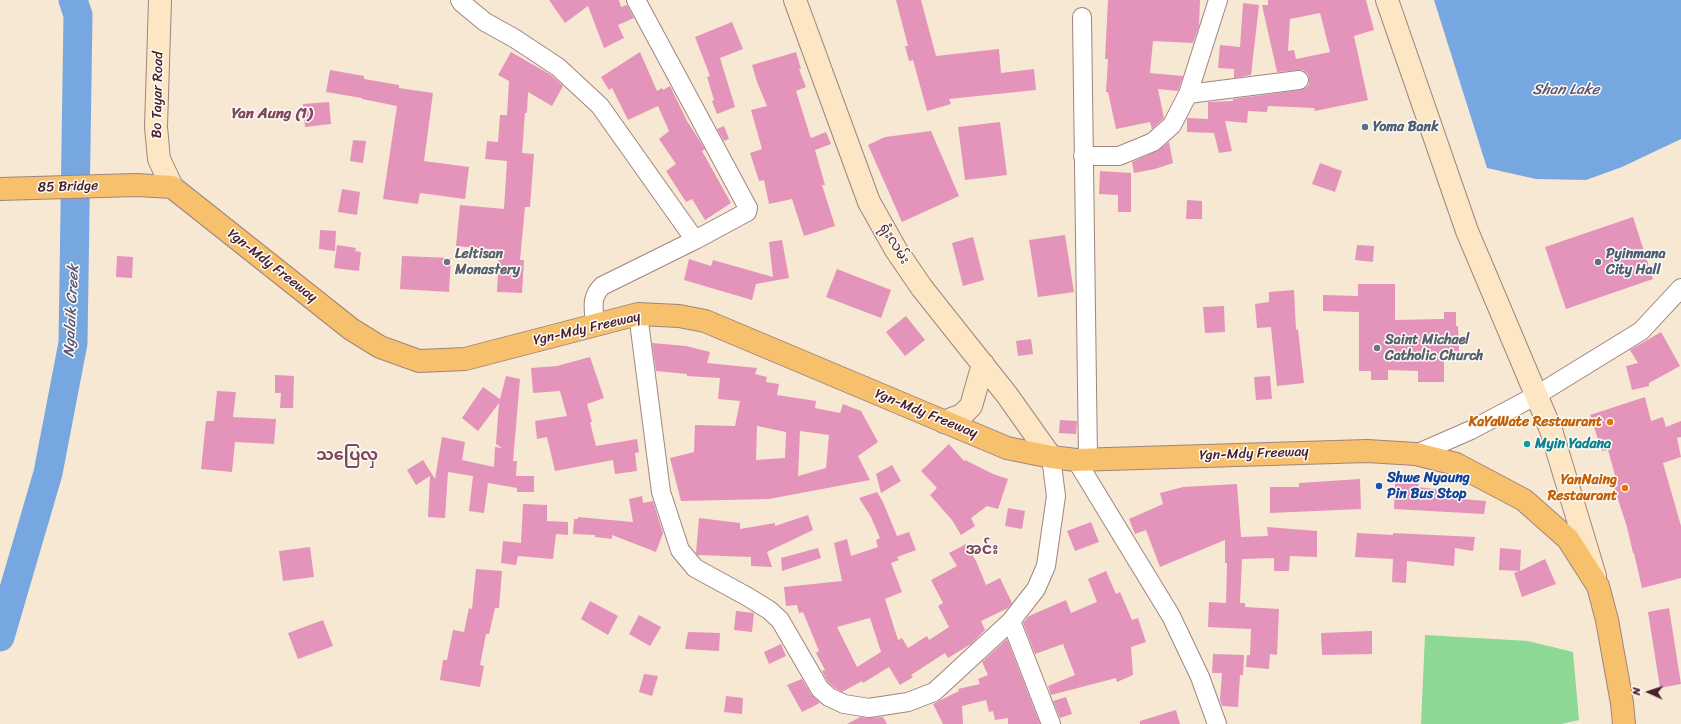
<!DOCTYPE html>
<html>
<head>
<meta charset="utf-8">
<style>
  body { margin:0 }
  #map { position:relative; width:1681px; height:724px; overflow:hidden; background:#f7e8d3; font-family:Sriracha,sans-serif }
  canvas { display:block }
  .north { position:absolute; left:1629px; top:672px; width:40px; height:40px; -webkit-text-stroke:3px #fdfcf7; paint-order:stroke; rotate:273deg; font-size:11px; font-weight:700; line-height:16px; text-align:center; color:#4a1f2b }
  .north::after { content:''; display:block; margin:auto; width:14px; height:18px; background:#4a1f2b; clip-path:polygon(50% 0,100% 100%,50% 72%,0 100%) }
</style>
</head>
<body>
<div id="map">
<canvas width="1681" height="724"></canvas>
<div class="north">N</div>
</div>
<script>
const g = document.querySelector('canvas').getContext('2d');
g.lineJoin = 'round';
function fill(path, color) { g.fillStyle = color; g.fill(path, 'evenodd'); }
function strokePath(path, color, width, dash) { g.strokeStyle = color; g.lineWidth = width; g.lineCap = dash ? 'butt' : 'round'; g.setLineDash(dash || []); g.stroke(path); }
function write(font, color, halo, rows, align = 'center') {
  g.font = font + ' Sriracha,"Noto Sans Myanmar",sans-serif'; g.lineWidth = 3; g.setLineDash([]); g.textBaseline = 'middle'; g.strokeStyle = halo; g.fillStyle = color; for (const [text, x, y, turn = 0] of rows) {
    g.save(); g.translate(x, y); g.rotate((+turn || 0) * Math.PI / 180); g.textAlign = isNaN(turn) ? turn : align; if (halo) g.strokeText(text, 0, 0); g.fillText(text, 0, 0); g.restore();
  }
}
fill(new Path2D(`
  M 1425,635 L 1528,641 L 1573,652 L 1579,720 L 1561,724 L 1421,724 Z`), '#8dd894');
fill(new Path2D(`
  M 1434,0 L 1681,0 L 1681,139 L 1622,167 L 1586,180 L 1536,179 L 1487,168 Z`), '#77a7e1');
strokePath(new Path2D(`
  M 0,637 L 48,473 L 73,343 L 78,15 L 73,0`), '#77a7e1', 29);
fill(new Path2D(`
  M 549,0 L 619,0 L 621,7 L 627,5 L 634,18 L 618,25 L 624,38 L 604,48 L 588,6 L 565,23 Z
  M 896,0 L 921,0 L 936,56 L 999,49 L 1001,73 L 1034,69 L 1036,90 L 949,99 L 951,104 L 927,111 L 913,60 L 909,61 L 905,46 L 908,46 Z
  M 1108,0 L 1200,0 L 1199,26 L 1193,43 L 1153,41 L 1150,73 L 1183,76 L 1178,91 L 1158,89 L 1164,118 L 1152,129 L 1150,122 L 1116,129 L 1108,92 L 1106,92 L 1108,59 L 1105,59 Z
  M 1268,0 L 1366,0 L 1374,30 L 1354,36 L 1368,100 L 1315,111 L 1314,108 L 1268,106 L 1267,112 L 1248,111 L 1247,123 L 1225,121 L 1232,151 L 1219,153 L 1214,133 L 1187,132 L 1187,118 L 1208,119 L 1208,102 L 1233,101 L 1233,99 L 1300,90 L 1306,88 L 1309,84 L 1309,79 L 1308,74 L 1303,70 L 1277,72 L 1262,5 L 1268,5 ZM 1320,13 L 1330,52 L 1296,59 L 1294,50 L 1288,51 L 1290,19 Z
  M 1243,3 L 1259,5 L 1251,75 L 1234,78 L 1234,69 L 1218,68 L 1220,45 L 1240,47 Z
  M 732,22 L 743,49 L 720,58 L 735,107 L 717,114 L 712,101 L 714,100 L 707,77 L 710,76 L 695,37 Z
  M 511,52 L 551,75 L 563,86 L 552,106 L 528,92 L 527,113 L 525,113 L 522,153 L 534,154 L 530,207 L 525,207 L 520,260 L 524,260 L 522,293 L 497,292 L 499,250 L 456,246 L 460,205 L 504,209 L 507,161 L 485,159 L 487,141 L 498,142 L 500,115 L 507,115 L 509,81 L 498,75 Z
  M 640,52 L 657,91 L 662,88 L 663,90 L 670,86 L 687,121 L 705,149 L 702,151 L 731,203 L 705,220 L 692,199 L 686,202 L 666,171 L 676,164 L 659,139 L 669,131 L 658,106 L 628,120 L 612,88 L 609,90 L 601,77 Z
  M 796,52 L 801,69 L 799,69 L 806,87 L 796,91 L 810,136 L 811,138 L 826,132 L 831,144 L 815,150 L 825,185 L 822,185 L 835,226 L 804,236 L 792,199 L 769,204 L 764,180 L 759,181 L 750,153 L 762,149 L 751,110 L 767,106 L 757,82 L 752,65 Z
  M 330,70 L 364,76 L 364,79 L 399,85 L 399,88 L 433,93 L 424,161 L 469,167 L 465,199 L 420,193 L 418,204 L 383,199 L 397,106 L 362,99 L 362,98 L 326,92 Z
  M 329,102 L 331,124 L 305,127 L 303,104 Z
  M 1000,122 L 1007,175 L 965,180 L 958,127 Z
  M 724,126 L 729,139 L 724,141 L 717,129 Z
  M 931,131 L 959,196 L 902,222 L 868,145 L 885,137 Z
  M 353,140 L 366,141 L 363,163 L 350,161 Z
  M 1169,142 L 1173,163 L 1155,169 L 1134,173 L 1132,162 L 1157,151 Z
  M 1320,163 L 1342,171 L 1335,192 L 1312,184 Z
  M 1100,171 L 1131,173 L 1131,212 L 1118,212 L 1118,195 L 1099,194 Z
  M 342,189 L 360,192 L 357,215 L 338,212 Z
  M 1187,200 L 1202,201 L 1202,219 L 1186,219 Z
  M 1633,217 L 1653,279 L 1566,309 L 1545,247 Z
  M 320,230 L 336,231 L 335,251 L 319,249 Z
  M 1065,235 L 1074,292 L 1038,297 L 1029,240 Z
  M 973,237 L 984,280 L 963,286 L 952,243 Z
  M 782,240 L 789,278 L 756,284 L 752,300 L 684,280 L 689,259 L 711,266 L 713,260 L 773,277 L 769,242 Z
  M 337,245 L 356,248 L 355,251 L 361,252 L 359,271 L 334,268 Z
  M 1357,245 L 1374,246 L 1373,262 L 1355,260 Z
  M 117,256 L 133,257 L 132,278 L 116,277 Z
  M 402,256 L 451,258 L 449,292 L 400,289 Z
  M 837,269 L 891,290 L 881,318 L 826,297 Z
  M 1358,284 L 1395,284 L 1395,320 L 1444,319 L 1444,312 L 1456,312 L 1456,326 L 1458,326 L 1459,351 L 1444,352 L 1444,382 L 1418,382 L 1418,371 L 1388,370 L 1388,380 L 1371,380 L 1371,371 L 1359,371 L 1359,312 L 1323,311 L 1323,295 L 1358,296 Z
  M 1294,290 L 1296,330 L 1298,329 L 1304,383 L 1277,386 L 1271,327 L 1257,328 L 1255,304 L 1269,302 L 1269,292 Z
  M 1224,306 L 1225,332 L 1205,333 L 1203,307 Z
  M 906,316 L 925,340 L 905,356 L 886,332 Z
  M 1661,332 L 1680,366 L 1649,383 L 1649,386 L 1632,390 L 1626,366 L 1638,363 L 1630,350 Z
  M 1031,339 L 1033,354 L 1018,356 L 1016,341 Z
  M 652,343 L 686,346 L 710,352 L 707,363 L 757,368 L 755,374 L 767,377 L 766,382 L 779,384 L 777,395 L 816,401 L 815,408 L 840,413 L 843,404 L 861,411 L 878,442 L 858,456 L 870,480 L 769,499 L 681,501 L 670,458 L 694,452 L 695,425 L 735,426 L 740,401 L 718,399 L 720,378 L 687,376 L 687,374 L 656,371 ZM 757,426 L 786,432 L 785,458 L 756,460 ZM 800,431 L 829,435 L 826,468 L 798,476 Z
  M 590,357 L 604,398 L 587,404 L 592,422 L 590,422 L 596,446 L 637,439 L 639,452 L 635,453 L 637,471 L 615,474 L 613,460 L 555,471 L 547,437 L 537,439 L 535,421 L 567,416 L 560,391 L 533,393 L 531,368 L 557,366 Z
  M 275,375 L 294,376 L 293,408 L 280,408 L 281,393 L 275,393 Z
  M 506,376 L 520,379 L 513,461 L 517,461 L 516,476 L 534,476 L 534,492 L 517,492 L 517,488 L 488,483 L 484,513 L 469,511 L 473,476 L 448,472 L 445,518 L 428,517 L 430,476 L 416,485 L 407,470 L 423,460 L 435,479 L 442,437 L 465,442 L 462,460 L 494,467 L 495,447 L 502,448 L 496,444 L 499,403 L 478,431 L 462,418 L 483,387 L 500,399 Z
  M 1270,376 L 1272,399 L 1256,400 L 1254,377 Z
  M 217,391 L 236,392 L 233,417 L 276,419 L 274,444 L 235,442 L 232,472 L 201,469 L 206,421 L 214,421 Z
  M 1645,397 L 1651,421 L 1663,417 L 1666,427 L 1681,421 L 1681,437 L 1677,438 L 1681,457 L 1663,463 L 1681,526 L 1681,578 L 1642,588 L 1634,553 L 1633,553 L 1627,527 L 1614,487 L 1618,486 L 1608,450 L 1602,451 L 1590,415 Z
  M 1060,420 L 1077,421 L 1076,434 L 1059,433 Z
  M 949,444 L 964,461 L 965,460 L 993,474 L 1008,479 L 998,509 L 987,506 L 971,518 L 975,526 L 961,535 L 952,520 L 930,495 L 937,488 L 921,471 Z
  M 892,465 L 901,481 L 881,493 L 876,474 Z
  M 1360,479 L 1361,509 L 1270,513 L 1270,487 L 1299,487 L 1299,483 Z
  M 1395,483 L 1419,484 L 1418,487 L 1450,491 L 1450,498 L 1486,501 L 1484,514 L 1394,509 Z
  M 1237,484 L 1241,537 L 1268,536 L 1267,527 L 1317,531 L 1317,557 L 1290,556 L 1289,571 L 1274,571 L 1274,558 L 1242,559 L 1240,603 L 1245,603 L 1245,607 L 1279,609 L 1277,655 L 1270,654 L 1269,669 L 1246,667 L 1247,655 L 1250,655 L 1251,629 L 1208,627 L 1209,602 L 1226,603 L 1227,563 L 1225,563 L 1225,540 L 1160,567 L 1146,530 L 1135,534 L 1129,519 L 1163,504 L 1160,493 L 1183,487 Z
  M 877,492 L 883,502 L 897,536 L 909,532 L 916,550 L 897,557 L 899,560 L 891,563 L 902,592 L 885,599 L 898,640 L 902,638 L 908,648 L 927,636 L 929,640 L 949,627 L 938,606 L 943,603 L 931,580 L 957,566 L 949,553 L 966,544 L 976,561 L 986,585 L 1000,578 L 1012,603 L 1008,608 L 981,621 L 985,630 L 971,644 L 948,658 L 945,653 L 911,675 L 913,677 L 900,685 L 889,667 L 863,683 L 862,681 L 842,692 L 835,688 L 828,682 L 822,671 L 825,670 L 816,653 L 819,651 L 803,612 L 799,613 L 797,605 L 786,606 L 784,587 L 842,581 L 834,543 L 847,539 L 851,556 L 878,547 L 876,540 L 880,538 L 871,517 L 859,498 ZM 870,618 L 881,652 L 857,667 L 837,627 Z
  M 642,496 L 643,503 L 653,501 L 663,533 L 656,552 L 612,535 L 612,539 L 595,537 L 595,535 L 573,534 L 574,519 L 578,519 L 578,517 L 633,522 L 629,499 Z
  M 523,504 L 547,505 L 547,521 L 568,522 L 568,535 L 556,534 L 553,559 L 518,556 L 516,565 L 501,563 L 503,541 L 521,543 Z
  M 1008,508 L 1025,511 L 1022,529 L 1005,526 Z
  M 808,515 L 813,530 L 767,552 L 772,567 L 751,566 L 751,557 L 697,555 L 696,553 L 699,518 L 740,523 L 740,529 L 775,523 L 775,526 Z
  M 1091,522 L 1099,542 L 1075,551 L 1067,531 Z
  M 1357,533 L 1393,535 L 1393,533 L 1475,537 L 1473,551 L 1455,548 L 1454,566 L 1407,561 L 1406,583 L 1392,582 L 1393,559 L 1355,557 Z
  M 310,547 L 314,577 L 283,581 L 279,551 Z
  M 818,548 L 821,558 L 782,571 L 781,558 Z
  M 1500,548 L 1521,550 L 1520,571 L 1545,559 L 1556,584 L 1522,597 L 1514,573 L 1519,571 L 1499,570 Z
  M 476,569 L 502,571 L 499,608 L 495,608 L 489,634 L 486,634 L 480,665 L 484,666 L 480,687 L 440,680 L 443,660 L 447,660 L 453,630 L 464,632 L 469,608 L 472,609 Z
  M 1106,571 L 1116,594 L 1120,592 L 1132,620 L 1138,618 L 1146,642 L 1131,647 L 1133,675 L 1117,682 L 1116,678 L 1051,695 L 1048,686 L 1075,675 L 1063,644 L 1035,654 L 1023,623 L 1029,616 L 1066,600 L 1071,613 L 1097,602 L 1088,579 Z
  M 590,601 L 618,616 L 608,635 L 581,619 Z
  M 1669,608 L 1681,684 L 1660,688 L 1648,612 Z
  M 736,611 L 754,613 L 752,632 L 734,630 Z
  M 639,615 L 661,627 L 650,646 L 629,634 Z
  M 323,620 L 333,646 L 298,659 L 288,633 Z
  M 1372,631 L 1372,654 L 1322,655 L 1321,633 Z
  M 688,632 L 720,633 L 719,651 L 685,649 Z
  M 1007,639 L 1040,724 L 1008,724 L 1008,718 L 995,720 L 993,711 L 989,712 L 986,700 L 962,706 L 963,724 L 943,724 L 933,704 L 959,691 L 958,689 L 980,684 L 978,679 L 988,675 L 982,662 Z
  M 781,644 L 786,656 L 769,664 L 764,652 Z
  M 1213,654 L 1244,655 L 1243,675 L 1240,675 L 1238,707 L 1222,706 L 1220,700 L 1222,673 L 1212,673 Z
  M 644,674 L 658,676 L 652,696 L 639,692 Z
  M 802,679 L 811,694 L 820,703 L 802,712 L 787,685 Z
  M 726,696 L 743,698 L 742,714 L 724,712 Z
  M 1066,697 L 1072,714 L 1060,718 L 1053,701 Z
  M 1176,710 L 1180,724 L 1140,724 L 1140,721 Z
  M 860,717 L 870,718 L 883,717 L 887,724 L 847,724 Z`), '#e493ba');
const street = new Path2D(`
  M 460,0 L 462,3 L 485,22 L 514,38 L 558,67 L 600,106 L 695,240
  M 1082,17 L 1088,459
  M 1188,94 L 1299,80
  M 1083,156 L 1119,156 L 1153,142 L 1172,125 L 1188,94 L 1218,0
  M 638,314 L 661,492 L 680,550 L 695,568 L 748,597 L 769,610 L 780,620 L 820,689 L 829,697 L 844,704 L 869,708 L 908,702 L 934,692 L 1011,621 L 1036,589 L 1046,566 L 1056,496 L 1051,457
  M 595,325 C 594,309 590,298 602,286 L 695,240 L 747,212 L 748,208 L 636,0
  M 1416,454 L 1471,430 L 1537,395 L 1641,331 L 1681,288
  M 1076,460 L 1171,616 L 1200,677 L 1217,724
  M 1011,621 L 1051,724`);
const secondary = new Path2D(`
  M 160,0 L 156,127 L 159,159 L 172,187
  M 795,0 L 869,202 L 896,250 L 922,288 L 1007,395 L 1051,457
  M 1387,0 L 1467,231 L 1551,430 L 1595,576
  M 944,422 L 962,415 L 971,406 L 983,364`);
const primary = new Path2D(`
  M 0,189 L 136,185 L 172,187 L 351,329 L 380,347 L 419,361 L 465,359 L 638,314 L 679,316 L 705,321 L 1007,448 L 1051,457 L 1076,460 L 1367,451 L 1416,454 L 1456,464 L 1524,500 L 1568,539 L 1598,586 L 1607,620 L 1622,703 L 1624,724`);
strokePath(street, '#a0847f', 20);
strokePath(secondary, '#a0847f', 24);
strokePath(primary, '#a0847f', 24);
strokePath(street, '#fff', 18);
strokePath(secondary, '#fce6c4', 22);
strokePath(primary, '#f7c06c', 22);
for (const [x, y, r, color] of [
  [1365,127,4,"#5c6f8a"],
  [447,262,4,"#6b7280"],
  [1598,262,4,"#5c6f8a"],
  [1377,348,4,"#6b7280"],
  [1610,422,4,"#e8710a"],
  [1527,444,4,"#0f9aa8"],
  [1379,486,4,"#1a4fb4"],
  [1625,488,4,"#e8710a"]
]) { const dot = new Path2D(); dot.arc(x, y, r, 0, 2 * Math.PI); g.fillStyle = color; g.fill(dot); strokePath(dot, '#fdfcf7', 1.5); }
write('14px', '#4a1f2b', '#fdfcf7', [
  ["Bo Tayar Road",158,95,-89],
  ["85 Bridge",68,187,-2],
  ["ရုံးလမ်း",894,244,59],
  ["Ygn-Mdy Freeway",272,266,38],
  ["Ygn-Mdy Freeway",587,329,-13],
  ["Ygn-Mdy Freeway",926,414,22],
  ["Ygn-Mdy Freeway",1254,454,-2]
]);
write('bold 14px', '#4e5e75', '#fdfcf7', [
  ["Yoma Bank",1373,127],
  ["Pyinmana",1606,254],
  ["City Hall",1606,270]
], 'left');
write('bold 14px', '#5b616d', '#fdfcf7', [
  ["Leltisan",455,254],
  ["Monastery",455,270],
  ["Saint Michael",1385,340],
  ["Catholic Church",1385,356]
], 'left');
write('bold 14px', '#c56008', '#fdfcf7', [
  ["KaYaWate Restaurant",1602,422],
  ["YanNaing",1617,480],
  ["Restaurant",1617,496]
], 'right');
write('bold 14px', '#0d838f', '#fdfcf7', [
  ["Myin Yadana",1535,444]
], 'left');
write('bold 14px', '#164399', '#fdfcf7', [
  ["Shwe Nyaung",1387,478],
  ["Pin Bus Stop",1387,494]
], 'left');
write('italic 15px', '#5c5574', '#fdfcf7', [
  ["Shan Lake",1566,90],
  ["Ngalaik Creek",72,311,-87]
]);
write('bold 15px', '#80485d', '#fdfcf7', [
  ["Yan Aung (1)",272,114]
]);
write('bold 16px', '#80485d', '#fdfcf7', [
  ["သပြေလှ",347,456],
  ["အင်း",982,550]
]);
</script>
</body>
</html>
